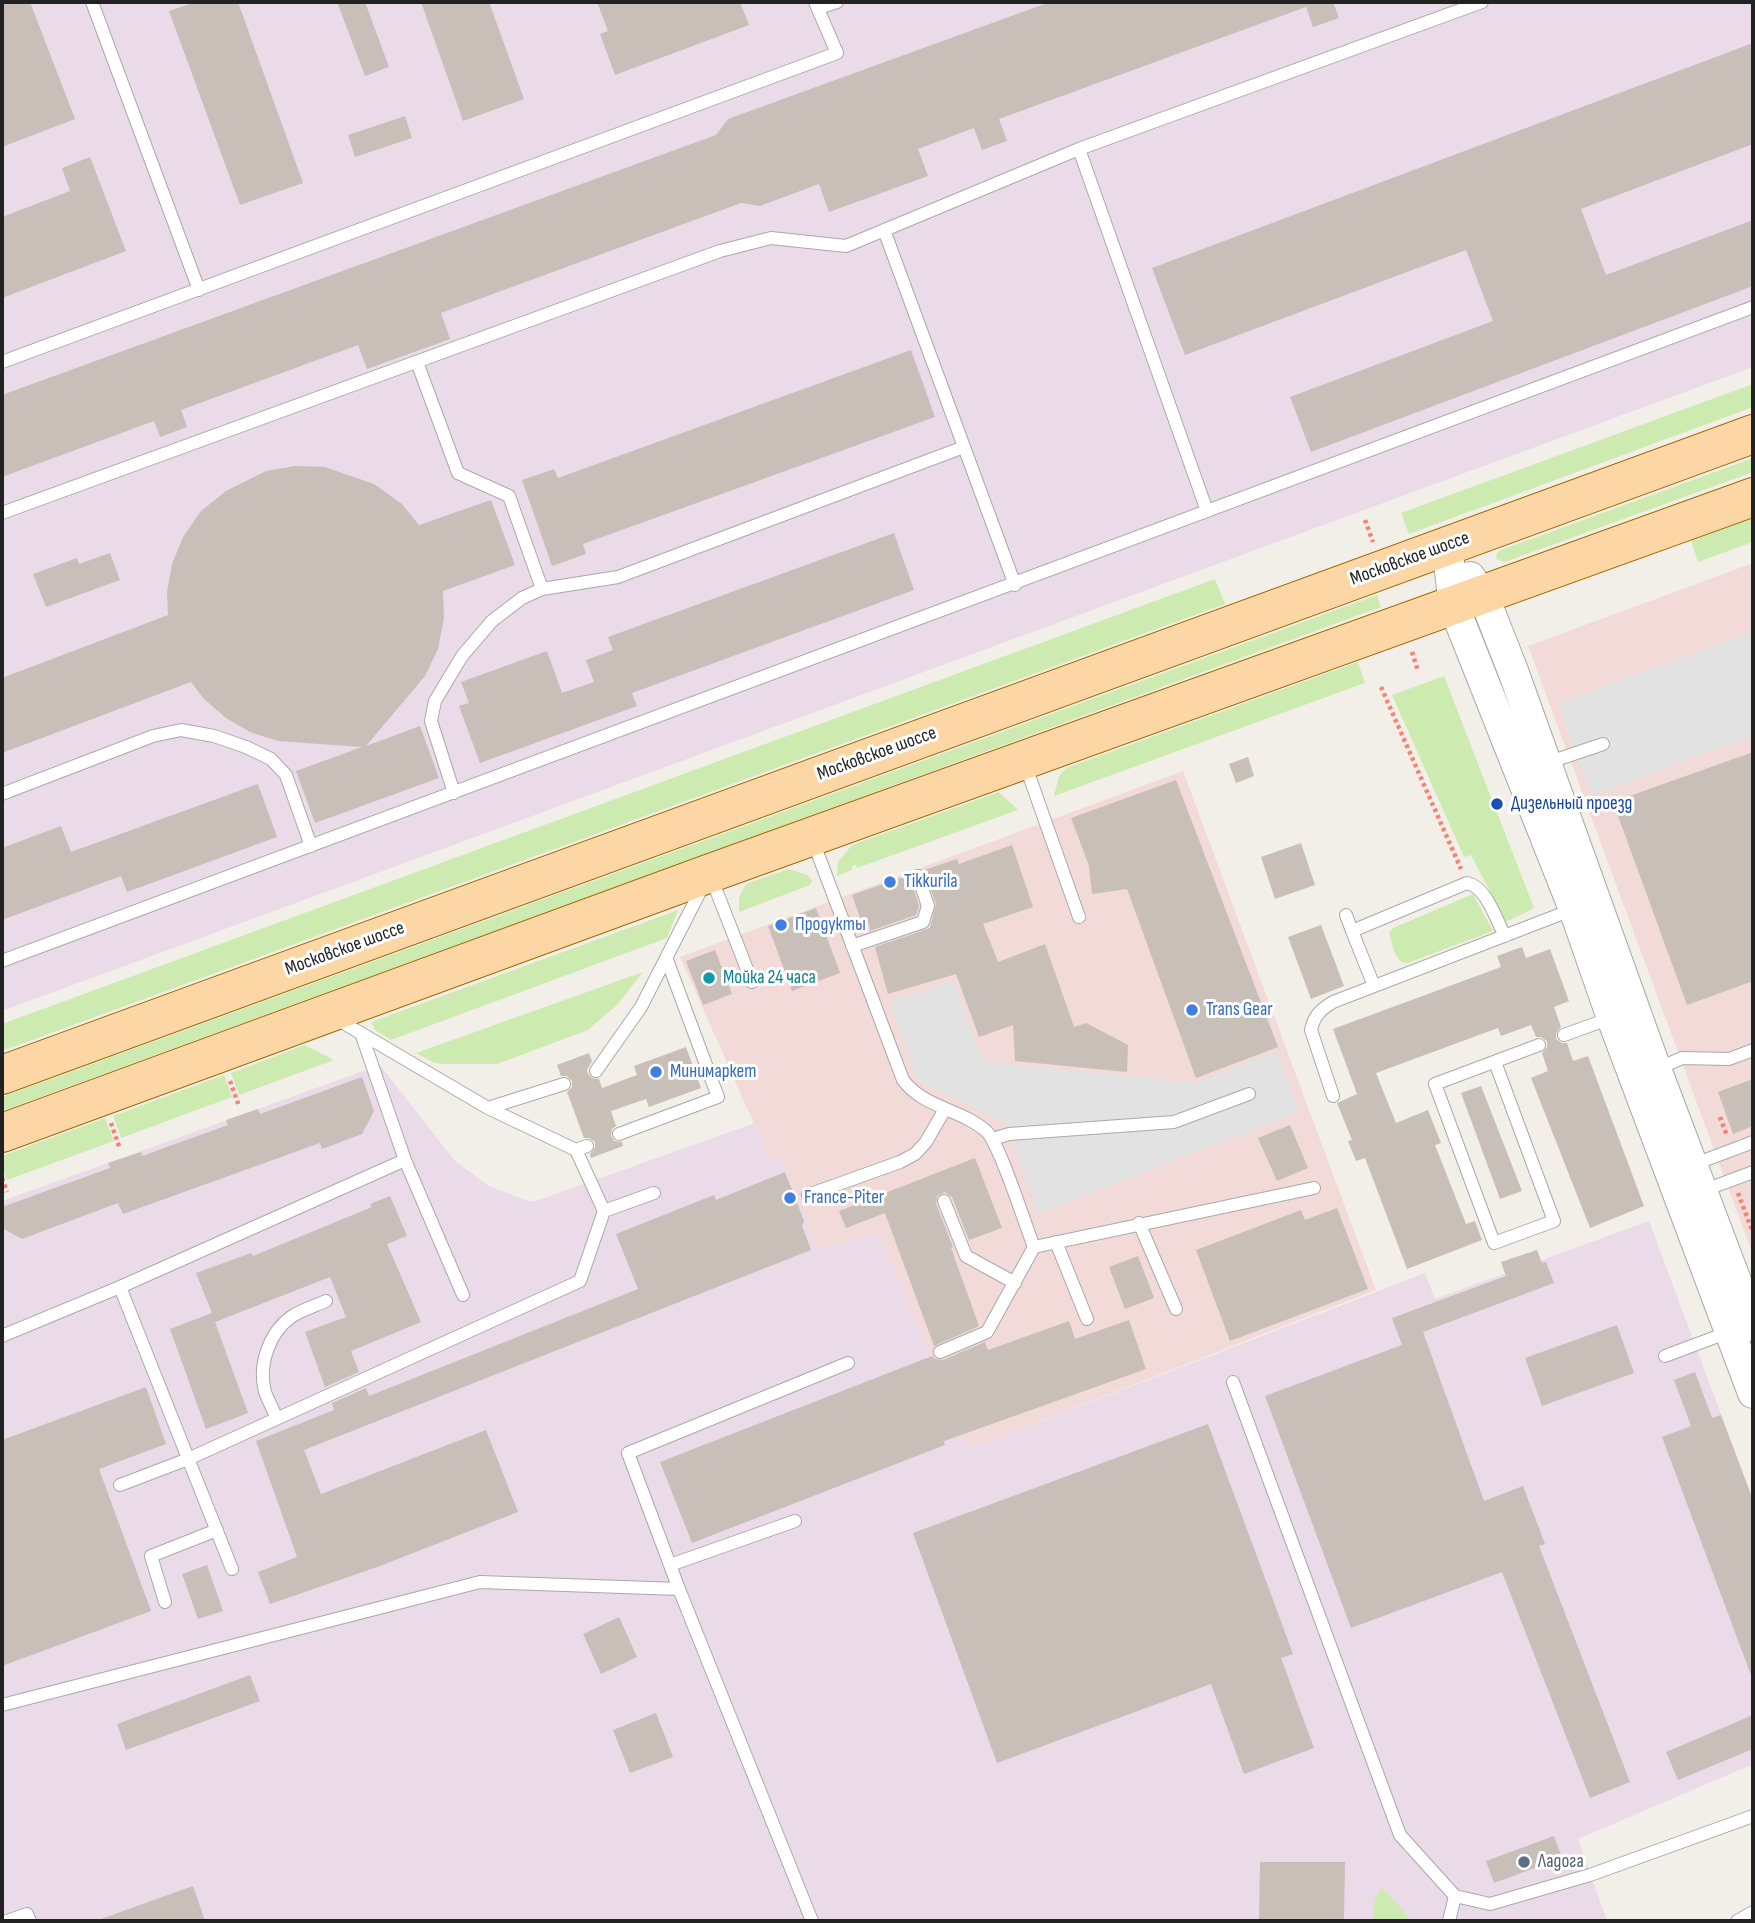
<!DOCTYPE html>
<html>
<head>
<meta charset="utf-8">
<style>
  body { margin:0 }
  #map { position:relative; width:1755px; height:1923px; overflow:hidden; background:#f2efe9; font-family:"Sofia Sans Condensed",sans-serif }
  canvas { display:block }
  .frame { position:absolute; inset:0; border:4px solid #222; pointer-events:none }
</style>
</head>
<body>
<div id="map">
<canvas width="1755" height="1923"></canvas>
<div class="frame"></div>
</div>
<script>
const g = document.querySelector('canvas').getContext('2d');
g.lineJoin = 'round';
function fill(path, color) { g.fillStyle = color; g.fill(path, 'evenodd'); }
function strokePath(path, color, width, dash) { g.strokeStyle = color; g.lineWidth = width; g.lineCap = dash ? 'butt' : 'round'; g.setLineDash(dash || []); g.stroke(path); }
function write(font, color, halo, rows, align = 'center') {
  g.font = font + ' "Sofia Sans Condensed",sans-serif'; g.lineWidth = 6; g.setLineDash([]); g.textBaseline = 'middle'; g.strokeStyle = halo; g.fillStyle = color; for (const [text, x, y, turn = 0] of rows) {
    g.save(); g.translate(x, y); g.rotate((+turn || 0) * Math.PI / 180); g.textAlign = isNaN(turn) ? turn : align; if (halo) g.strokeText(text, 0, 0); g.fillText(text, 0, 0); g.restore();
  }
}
fill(new Path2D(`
  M 1753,563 L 1753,1255 L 1528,646 Z
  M 1183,771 L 1376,1290 L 969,1449 L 879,1234 L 818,1251 L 781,1157 L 770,1160 L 680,957 Z`), '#f2dad9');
fill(new Path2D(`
  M 2,2 L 1753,2 L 1753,367 L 2,1011 Z
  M 380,1065 L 455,1161 L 489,1186 L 528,1201 L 536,1201 L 755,1123 L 770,1160 L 781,1157 L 818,1250 L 879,1233 L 969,1449 L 1425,1273 L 1435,1299 L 1649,1221 L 1753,1500 L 1753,1764 L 1578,1839 L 1607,1921 L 2,1921 L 2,1201 Z`), '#ebdbe8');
fill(new Path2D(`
  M 1753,384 L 1753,407 L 1409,534 L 1401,513 Z
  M 1753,458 L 1753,472 L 1505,562 L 1496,559 L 1497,553 L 1501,550 Z
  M 1753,516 L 1753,542 L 1698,562 L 1690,538 Z
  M 1215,579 L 1225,604 L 2,1051 L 2,1024 Z
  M 1377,595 L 1381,607 L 2,1111 L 2,1097 Z
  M 1358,662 L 1365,683 L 1054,796 L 1059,776 L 1066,768 Z
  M 1444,676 L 1534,908 L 1506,922 L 1471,855 L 1464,857 L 1392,695 Z
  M 999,792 L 1018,810 L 857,868 L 856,865 L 852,866 L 852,870 L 837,876 L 838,862 L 852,845 Z
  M 788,869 L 808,875 L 812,881 L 810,885 L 739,912 L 739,897 L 746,884 Z
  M 1473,894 L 1493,931 L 1408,963 L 1401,962 L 1395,954 L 1389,933 L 1393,928 Z
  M 678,910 L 667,938 L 391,1040 L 375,1030 L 371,1022 Z
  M 643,972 L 618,1004 L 588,1030 L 497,1064 L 441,1064 L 433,1062 L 416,1053 Z
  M 305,1045 L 334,1060 L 239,1095 L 231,1073 Z
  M 224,1075 L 232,1097 L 121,1138 L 113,1116 Z
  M 105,1118 L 114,1141 L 7,1180 L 2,1166 L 2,1156 Z
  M 1382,1887 L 1407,1915 L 1410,1921 L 1373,1921 L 1374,1900 Z`), '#cdebb0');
fill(new Path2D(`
  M 1753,632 L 1753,736 L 1592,795 L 1558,703 Z
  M 954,981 L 982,1058 L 989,1062 L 1196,1083 L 1276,1051 L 1299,1112 L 1038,1214 L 1005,1123 L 918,1080 L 890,1001 Z`), '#e2e2e2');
fill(new Path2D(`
  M 2,2 L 30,2 L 75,119 L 2,147 Z
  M 195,2 L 238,2 L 303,183 L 240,205 L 169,11 Z
  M 337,2 L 365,2 L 389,67 L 365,76 Z
  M 421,2 L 489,2 L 524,99 L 463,121 Z
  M 597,2 L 740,2 L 749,25 L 615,75 L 600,34 L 608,31 Z
  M 1050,2 L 1333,2 L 1339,18 L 1313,27 L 1306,7 L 999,119 L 1007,141 L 982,150 L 974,128 L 918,149 L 928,176 L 829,212 L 819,184 L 760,206 L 741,203 L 441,313 L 450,339 L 367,369 L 358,345 L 181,410 L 187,427 L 160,437 L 154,421 L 2,477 L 2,395 L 716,135 L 728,119 Z
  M 1753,43 L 1753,144 L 1581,209 L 1606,275 L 1753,220 L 1753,286 L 1311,452 L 1290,397 L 1493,321 L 1466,250 L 1185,355 L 1152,268 Z
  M 405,116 L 412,138 L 355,157 L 348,135 Z
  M 90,157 L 126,251 L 2,298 L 2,217 L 70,191 L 62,168 Z
  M 911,350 L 935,417 L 583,544 L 586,554 L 552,566 L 522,480 L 554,469 L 558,478 Z
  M 295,466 L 325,467 L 374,484 L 402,504 L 419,525 L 491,500 L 515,565 L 443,591 L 444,618 L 438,649 L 425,676 L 366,746 L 420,726 L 439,778 L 315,823 L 296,771 L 362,747 L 278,741 L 250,732 L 226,718 L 204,699 L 191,682 L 2,753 L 2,678 L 168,615 L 167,592 L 172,564 L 183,537 L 201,511 L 226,491 L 266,471 Z
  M 894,533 L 914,590 L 632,693 L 637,706 L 480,763 L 459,706 L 469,703 L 461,682 L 547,651 L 562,693 L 594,682 L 586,660 L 613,650 L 608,637 Z
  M 110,553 L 120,580 L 46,607 L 33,574 L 77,558 L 79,564 Z
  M 1753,752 L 1753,981 L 1687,1005 L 1613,802 Z
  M 1248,757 L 1254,776 L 1236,783 L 1229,764 Z
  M 1176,780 L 1278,1047 L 1196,1078 L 1127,889 L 1092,894 L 1089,866 L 1071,818 Z
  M 258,784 L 277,837 L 127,892 L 121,876 L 2,920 L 2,848 L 61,826 L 71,852 Z
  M 1301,843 L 1315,885 L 1275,899 L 1261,857 Z
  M 1012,845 L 1033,907 L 983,924 L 998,962 L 1045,944 L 1074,1027 L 1086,1023 L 1128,1045 L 1127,1072 L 1015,1061 L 1013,1025 L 979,1037 L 956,974 L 888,994 L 875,947 L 930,928 L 936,904 L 924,870 L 957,859 L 959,864 Z
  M 909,875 L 919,906 L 916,915 L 870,931 L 869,924 L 863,926 L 852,895 Z
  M 816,908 L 840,973 L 792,991 L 768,926 Z
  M 1321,925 L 1344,986 L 1311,999 L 1288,937 Z
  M 1522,947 L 1526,958 L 1550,949 L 1569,1001 L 1554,1007 L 1561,1027 L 1556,1033 L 1556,1039 L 1562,1043 L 1567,1043 L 1573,1061 L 1588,1056 L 1644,1206 L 1590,1228 L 1531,1078 L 1548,1071 L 1542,1053 L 1547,1047 L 1547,1041 L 1541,1037 L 1536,1037 L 1531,1025 L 1501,1036 L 1498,1028 L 1376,1073 L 1396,1123 L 1428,1110 L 1441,1143 L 1435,1145 L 1466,1224 L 1475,1221 L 1482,1240 L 1407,1269 L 1365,1158 L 1356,1161 L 1348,1141 L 1352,1140 L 1337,1103 L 1357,1094 L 1333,1029 L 1501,967 L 1497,956 Z
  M 715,950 L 732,994 L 703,1005 L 686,961 Z
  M 686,1047 L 701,1088 L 649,1107 L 646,1099 L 611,1111 L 616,1126 L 612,1129 L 611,1136 L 614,1141 L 622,1142 L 623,1146 L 591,1158 L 590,1154 L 595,1148 L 595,1142 L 589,1138 L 584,1138 L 567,1092 L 572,1087 L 572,1081 L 567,1076 L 561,1076 L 557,1065 L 589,1053 L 592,1061 L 587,1070 L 588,1074 L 592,1078 L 599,1079 L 602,1088 L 637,1075 L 634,1066 Z
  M 362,1077 L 374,1111 L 362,1134 L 322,1149 L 320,1143 L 123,1214 L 118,1203 L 22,1239 L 2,1228 L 2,1207 L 110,1168 L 108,1163 L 141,1152 L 142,1156 L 228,1125 L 226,1120 L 258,1109 L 260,1114 Z
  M 1753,1079 L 1753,1126 L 1733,1134 L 1718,1092 Z
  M 1481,1086 L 1522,1191 L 1500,1199 L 1461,1093 Z
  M 1290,1125 L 1308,1168 L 1277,1181 L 1258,1138 Z
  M 975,1158 L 1002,1228 L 969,1240 L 952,1197 L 945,1192 L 937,1196 L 936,1204 L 953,1247 L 951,1248 L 979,1326 L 934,1346 L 885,1213 L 846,1228 L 839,1211 Z
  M 785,1172 L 804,1221 L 802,1226 L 811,1250 L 304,1450 L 321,1494 L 486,1430 L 518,1512 L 380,1566 L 270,1604 L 258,1572 L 297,1557 L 256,1441 L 334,1410 L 332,1403 L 366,1388 L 369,1396 L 638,1289 L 616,1234 L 714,1195 L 716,1200 Z
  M 390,1196 L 407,1236 L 387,1244 L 421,1322 L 351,1351 L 359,1372 L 325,1387 L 305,1332 L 346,1317 L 330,1277 L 215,1322 L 248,1413 L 206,1429 L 170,1329 L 212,1313 L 196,1273 L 251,1253 L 253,1256 L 372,1207 L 370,1204 Z
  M 1337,1208 L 1368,1289 L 1230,1341 L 1196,1250 L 1301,1210 L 1305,1220 Z
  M 1537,1250 L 1542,1263 L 1546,1262 L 1554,1283 L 1423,1332 L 1484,1501 L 1523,1486 L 1545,1544 L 1539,1546 L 1630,1782 L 1590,1798 L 1502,1572 L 1351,1628 L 1265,1396 L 1402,1345 L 1392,1318 L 1506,1276 L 1501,1262 Z
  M 1138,1256 L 1154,1298 L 1125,1309 L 1109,1267 Z
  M 1129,1320 L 1146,1369 L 944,1441 L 945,1445 L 692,1543 L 660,1462 L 932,1356 L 935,1359 L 943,1360 L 985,1342 L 988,1350 L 1069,1321 L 1075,1339 Z
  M 1617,1325 L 1634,1373 L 1542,1406 L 1525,1358 Z
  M 1695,1372 L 1712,1418 L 1721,1415 L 1753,1500 L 1753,1674 L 1751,1675 L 1662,1437 L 1691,1426 L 1674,1380 Z
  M 146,1387 L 166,1444 L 99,1469 L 151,1611 L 2,1666 L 2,1440 Z
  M 1208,1424 L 1293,1654 L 1281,1658 L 1314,1748 L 1244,1774 L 1211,1684 L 997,1763 L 913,1533 Z
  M 207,1565 L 223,1611 L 198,1619 L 182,1574 Z
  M 619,1617 L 637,1657 L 601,1674 L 583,1634 Z
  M 250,1675 L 260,1701 L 126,1750 L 117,1724 Z
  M 656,1713 L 673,1757 L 630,1773 L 613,1730 Z
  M 1753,1715 L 1753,1749 L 1678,1780 L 1666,1752 Z
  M 1554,1836 L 1562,1858 L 1494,1883 L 1486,1861 Z
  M 1260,1862 L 1345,1862 L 1344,1921 L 1259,1921 Z
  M 193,1886 L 205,1921 L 101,1921 L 101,1919 Z`), '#c7bfb8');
const service = new Path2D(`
  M 92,2 L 199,290
  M 818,8 L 837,2
  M 1079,149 L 1207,511
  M 884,230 L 1015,585
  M 2,362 L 837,53 L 815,2
  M 417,362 L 458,473 L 509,496 L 542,589
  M 2,513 L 720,251 L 771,238 L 846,246 L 1079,149 L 1482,2
  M 1547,763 L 1603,744
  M 1025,764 L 1079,917
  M 454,793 L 431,721 L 435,701 L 462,656 L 492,621 L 522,598 L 542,589 L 618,577 L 964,447
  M 2,794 L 153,736 L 181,730 L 214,736 L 246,747 L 271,759 L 286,775 L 311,846
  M 813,841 L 903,1080 C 924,1108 961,1109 986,1131 C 1000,1143 1025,1225 1034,1247 L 987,1332 L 940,1352
  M 711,877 L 752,982
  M 1346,915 L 1352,931
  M 852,946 L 923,922 L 928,906 L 918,876
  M 2,961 L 1753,307
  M 1374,986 L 1352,931 L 1467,883 C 1487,887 1496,920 1505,936
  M 335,1018 L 488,1108 L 564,1084
  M 361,1033 L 405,1160 L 463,1295
  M 1564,1035 L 1611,1018
  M 1495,1062 L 1554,1221 L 1494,1243 L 1435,1084 L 1539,1045
  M 1657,1069 L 1682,1058 L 1729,1059 L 1753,1050
  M 596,1071 L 641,1007 L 704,884
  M 1333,1096 L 1311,1030 C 1314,1016 1320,1010 1333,1002 L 1574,909
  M 488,1108 L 576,1150 L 587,1146
  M 619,1134 L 718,1097 L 667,960
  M 993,1139 L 1009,1134 L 1174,1122 L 1249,1094
  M 576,1150 L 604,1211 L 654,1193
  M 1692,1165 L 1753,1142
  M 1702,1191 L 1753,1172
  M 808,1195 L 900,1162 L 915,1154 L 926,1142 L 945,1109
  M 944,1201 L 966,1256 L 1015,1283
  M 1139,1223 L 1176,1309
  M 1056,1242 L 1087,1319
  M 1034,1247 L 1314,1188
  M 120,1287 L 232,1569
  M 2,1336 L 120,1287 L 405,1160
  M 1665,1356 L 1729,1332
  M 1233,1382 L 1400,1835 L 1455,1896 L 1490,1904 L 1590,1875 L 1753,1816
  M 276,1417 C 273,1409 268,1400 265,1392 C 258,1365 269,1333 291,1317 C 301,1310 315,1306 326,1301
  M 120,1485 L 188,1459 L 580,1281 L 604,1211
  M 670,1565 L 795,1521
  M 679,1589 L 812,1921
  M 165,1602 L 151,1556 L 217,1530
  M 2,1705 L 480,1582 L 679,1589 L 628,1453 L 848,1363
  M 7,1921 L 27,1914 L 30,1921
  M 1449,1921 L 1455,1896
  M 1737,1921 L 1753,1912`);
const tertiary = new Path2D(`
  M 1447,545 L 1454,607 L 1574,909 L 1612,1018 L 1753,1393
  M 1470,577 L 1484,597 L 1513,671 L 1656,1069 L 1753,1326`);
const primary = new Path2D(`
  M 2,1075 L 1753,434
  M 2,1133 C 236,1048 470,961 705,875 C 1054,747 1405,625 1753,497`);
strokePath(service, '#a9a9a9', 14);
strokePath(tertiary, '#a9a9a9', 32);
strokePath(primary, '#a06b00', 40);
strokePath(new Path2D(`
  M 1365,520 L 1373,542
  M 1412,652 L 1418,671
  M 1381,687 L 1461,869
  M 230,1081 L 239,1106
  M 1720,1117 L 1727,1136
  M 111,1123 L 120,1149
  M 2,1178 L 7,1192
  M 1738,1193 L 1753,1233`), '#fa8072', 4.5, [3.5, 3.5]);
strokePath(service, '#fff', 12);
strokePath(tertiary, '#fff', 30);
strokePath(primary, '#fcd6a4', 38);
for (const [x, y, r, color] of [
  [1497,804,7,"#1a4fb4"],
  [890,882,7,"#3f7fe0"],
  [781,925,7,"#3f7fe0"],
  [709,978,7,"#0f9aa8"],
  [1192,1010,7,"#3f7fe0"],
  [656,1072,7,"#3f7fe0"],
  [790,1198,7,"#3f7fe0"],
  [1524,1862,7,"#5c6f8a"]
]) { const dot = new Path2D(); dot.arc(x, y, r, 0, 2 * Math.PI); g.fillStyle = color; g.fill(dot); strokePath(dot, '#fff', 2.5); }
write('19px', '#222', '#fff', [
  ["Московское шоссе",1410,559,-20],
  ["Московское шоссе",877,754,-20],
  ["Московское шоссе",345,949,-20]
]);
write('19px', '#164399', '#fff', [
  ["Дизельный проезд",1511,804]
], 'left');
write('19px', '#366cbe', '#fff', [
  ["Tikkurila",904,882],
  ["Продукты",795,925],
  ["Trans Gear",1206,1010],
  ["Минимаркет",670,1072],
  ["France-Piter",804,1198]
], 'left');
write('19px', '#0d838f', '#fff', [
  ["Мойка 24 часа",723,978]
], 'left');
write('19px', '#4e5e75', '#fff', [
  ["Ладога",1538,1862]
], 'left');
</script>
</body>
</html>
